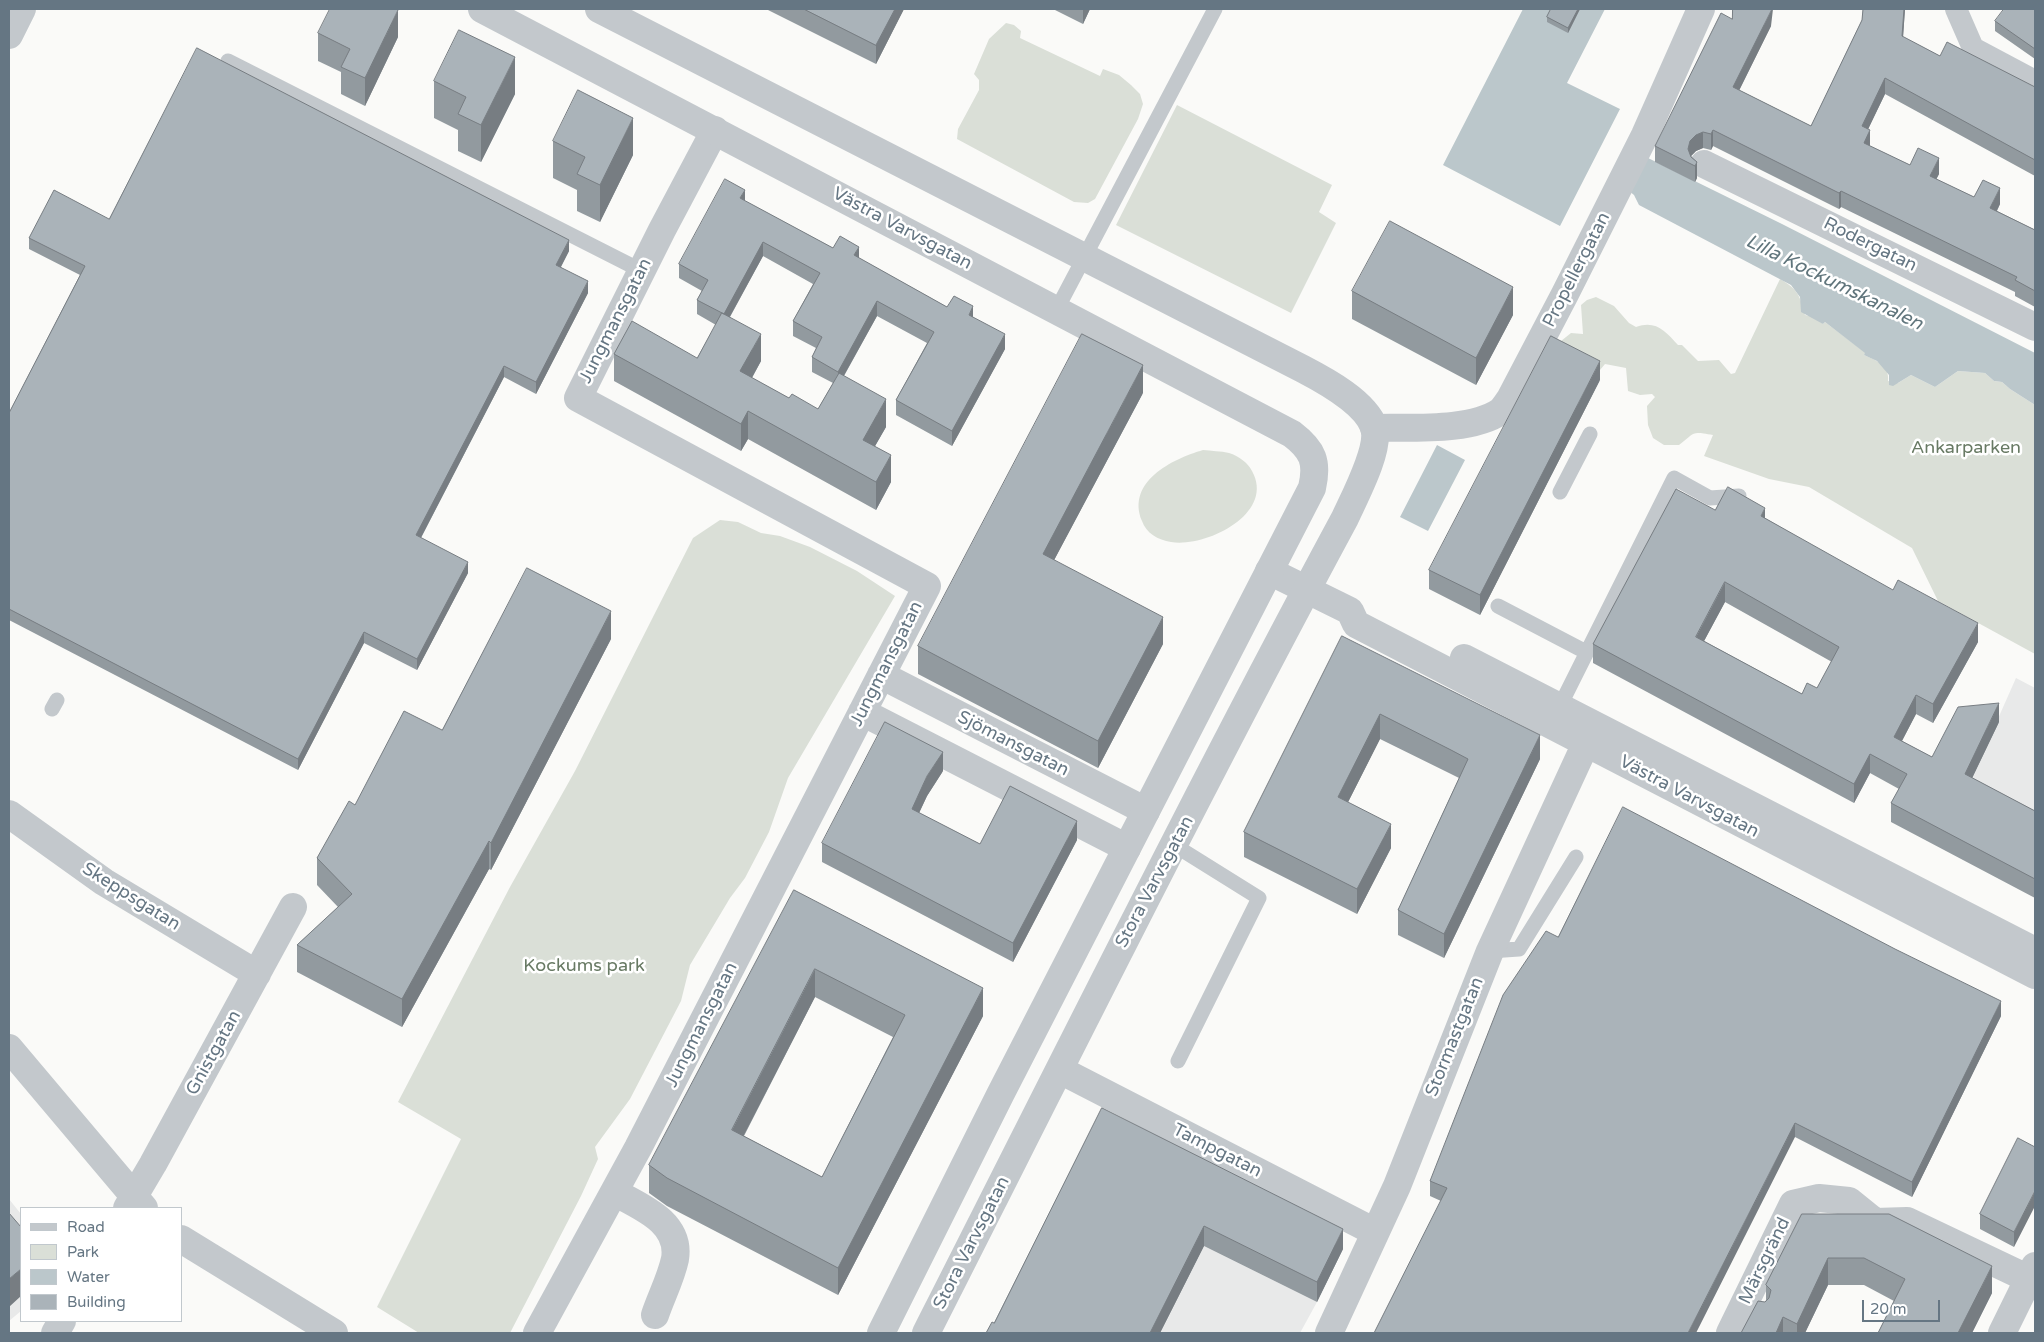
<!DOCTYPE html>
<html>
<head>
<meta charset="utf-8">
<style>
  body { margin:0 }
  #map { position:relative; width:2044px; height:1342px; overflow:hidden; background:#fafaf8; font-family:"Varela Round",sans-serif }
  canvas { display:block }
  .frame { position:absolute; inset:0; border:10px solid #657683; pointer-events:none }
  .legend { position:absolute; left:20px; top:1207px; width:162px; height:115px; box-sizing:border-box; background:#fff; border:1px solid #c1c8cd; margin:0; padding:6px 9px; list-style:none; font-size:15px; color:#657683 }
  .legend li { display:flex; align-items:center; gap:10px; height:25px }
  .legend b { width:25px; border:1px solid #c1c8cd }
  .scale { position:absolute; left:1862px; top:1300px; width:78px; height:22px; box-sizing:border-box; border:2px solid #657683; border-top:0; padding-left:6px; font-size:15px; line-height:18px; white-space:nowrap; color:#657683; -webkit-text-stroke:4px #fff; paint-order:stroke }
</style>
</head>
<body>
<div id="map">
<canvas width="2044" height="1342"></canvas>
<div class="frame"></div>
<ul class="legend">
<li><b style="height:6px;background:#c3c8cc"></b>Road</li>
<li><b style="height:14px;background:#dadfd7"></b>Park</li>
<li><b style="height:14px;background:#bbc7cb"></b>Water</li>
<li><b style="height:14px;background:#aab3b9"></b>Building</li>
</ul>
<div class="scale">20 m</div>
</div>
<script>
const g = document.querySelector('canvas').getContext('2d');
g.lineJoin = 'round';
function fill(path, color) { g.fillStyle = color; g.fill(path, 'evenodd'); }
function strokePath(path, color, width, dash) { g.strokeStyle = color; g.lineWidth = width; g.lineCap = dash ? 'butt' : 'round'; g.setLineDash(dash || []); g.stroke(path); }
function write(font, color, halo, rows, align = 'center') {
  g.font = font + ' "Varela Round",sans-serif'; g.lineWidth = 5; g.setLineDash([]); g.textBaseline = 'middle'; g.strokeStyle = halo; g.fillStyle = color; for (const [text, x, y, turn = 0] of rows) {
    g.save(); g.translate(x, y); g.rotate((+turn || 0) * Math.PI / 180); g.textAlign = isNaN(turn) ? turn : align; if (halo) g.strokeText(text, 0, 0); g.fillText(text, 0, 0); g.restore();
  }
}
fill(new Path2D(`
  M 2016,678 L 2035,688 L 2035,831 L 1965,793 Z
  M 9,1199 L 21,1214 L 21,1311 L 9,1321 Z
  M 1204,1246 L 1317,1302 L 1300,1333 L 1160,1333 Z`), '#e8e9e9');
fill(new Path2D(`
  M 1006,23 L 1014,25 L 1021,31 L 1020,38 L 1100,76 L 1103,69 L 1119,75 L 1131,85 L 1140,94 L 1143,104 L 1138,119 L 1095,199 L 1088,203 L 1074,202 L 957,139 L 958,129 L 979,90 L 979,80 L 974,74 L 989,39 Z
  M 1177,105 L 1332,185 L 1319,212 L 1336,223 L 1291,313 L 1116,225 Z
  M 1780,279 C 1798,289 1800,296 1805,315 L 1814,317 L 1823,324 L 1825,322 L 1866,353 L 1864,355 C 1876,360 1890,366 1888,381 L 1898,383 L 1911,375 L 1935,387 L 1958,371 L 1985,373 L 1994,381 L 2002,382 L 2010,389 L 2035,405 L 2035,654 L 1938,601 L 1912,548 L 1809,487 L 1769,479 L 1704,456 L 1713,435 C 1690,431 1696,432 1679,445 L 1664,445 L 1653,438 L 1648,425 L 1647,406 L 1655,397 L 1652,394 L 1640,395 L 1628,391 L 1626,368 L 1605,364 L 1600,370 L 1561,341 L 1571,333 L 1583,334 L 1581,305 L 1587,300 L 1596,297 L 1614,306 L 1629,323 L 1636,327 C 1656,320 1665,331 1678,345 L 1682,345 L 1698,361 L 1719,360 L 1731,374 L 1735,373 Z
  M 1203,450 C 1211,451 1221,451 1229,453 C 1239,456 1248,463 1252,471 C 1276,514 1205,548 1171,542 C 1158,540 1146,533 1142,521 C 1126,482 1172,459 1203,450 Z
  M 720,520 L 738,522 L 761,533 L 780,536 L 810,547 L 857,571 L 895,596 L 788,778 L 769,832 L 745,878 L 730,898 L 690,965 L 681,1001 L 630,1099 L 595,1147 L 598,1159 L 581,1196 L 510,1333 L 419,1333 L 377,1307 L 461,1139 L 398,1102 L 510,887 L 575,771 L 693,538 Z`), '#dadfd7');
fill(new Path2D(`
  M 1523,9 L 1605,9 L 1567,83 L 1620,109 L 1560,226 L 1443,165 Z
  M 1646,157 L 1782,224 L 2035,353 L 2035,405 L 2010,389 L 2002,382 L 1994,381 L 1985,373 L 1958,371 L 1935,387 L 1911,375 L 1893,386 L 1889,385 L 1889,375 L 1877,361 L 1864,355 L 1865,353 L 1825,322 L 1823,324 L 1801,312 L 1800,297 L 1791,285 L 1639,205 L 1634,195 L 1629,191 Z
  M 1437,445 L 1465,460 L 1428,531 L 1400,517 Z`), '#bbc7cb');
strokePath(new Path2D(`
  M 228,61 L 642,271
  M 1057,309 L 1215,9
  M 1560,492 L 1590,434
  M 1498,606 L 1586,652
  M 52,709 L 57,700
  M 1557,712 L 1674,478 L 1710,498 L 1739,496
  M 1174,845 L 1259,898 L 1178,1061
  M 1490,951 L 1519,949 L 1576,857`), '#c3c8cc', 15);
strokePath(new Path2D(`
  M 1956,9 L 1973,48 L 2035,81`), '#c3c8cc', 22);
strokePath(new Path2D(`
  M 9,35 L 22,9
  M 1704,164 L 2035,327
  M 1374,428 C 1410,427 1471,432 1501,411 C 1504,408 1507,403 1510,399 L 1565,294 L 1645,135 L 1701,9
  M 1269,571 L 1350,611 L 1356,624 L 2035,975
  M 1464,658 L 2035,951
  M 881,675 L 1146,811
  M 862,712 L 1127,848
  M 9,814 L 104,882 L 257,974
  M 9,1048 L 144,1208
  M 1060,1070 L 1375,1232
  M 614,1192 C 641,1207 681,1222 675,1259 C 671,1278 661,1297 655,1315
  M 127,1208 L 153,1164 L 293,907
  M 181,1239 L 334,1333
  M 55,1333 L 62,1321
  M 537,1333 L 638,1148 L 927,586 L 578,398 L 662,230 L 715,130
  M 1329,1333 L 1397,1186 L 1490,951 L 1586,743
  M 1730,1333 L 1793,1204 L 1819,1198 L 1849,1201 L 1875,1222 L 1907,1221 L 2029,1279
  M 2002,1333 L 2035,1266`), '#c3c8cc', 28);
strokePath(new Path2D(`
  M 482,9 L 1292,434 C 1313,450 1318,462 1312,488 L 1001,1093 L 881,1333
  M 599,9 L 1303,369 C 1326,381 1365,402 1374,427 C 1381,448 1354,498 1345,518 C 1200,787 1064,1061 926,1333`), '#c3c8cc', 28);
fill(new Path2D(`
  M 766,9 L 904,9 L 876,64 Z
  M 1053,9 L 1090,9 L 1083,24 Z
  M 1580,9 L 1568,33 L 1547,22 L 1547,17 Z
  M 1863,9 L 1905,9 L 1903,37 L 1940,56 L 2035,87 L 2035,176 L 1885,94 L 1868,129 L 1870,146 L 1910,165 L 1939,174 L 1936,179 L 1974,197 L 2000,204 L 1997,211 L 2035,230 L 2035,307 L 2015,296 L 2015,292 L 1841,207 L 1839,209 L 1713,146 L 1711,150 L 1703,148 L 1696,151 L 1691,156 L 1697,162 L 1697,178 L 1695,182 L 1655,162 L 1655,146 L 1732,19 L 1771,26 L 1739,90 L 1811,126 L 1862,20 Z
  M 2035,9 L 2035,59 L 1995,31 L 1995,21 Z
  M 318,33 L 398,37 L 365,106 L 341,94 L 341,72 L 318,61 Z
  M 434,81 L 515,94 L 481,162 L 458,151 L 458,130 L 434,118 Z
  M 553,141 L 633,155 L 600,222 L 577,211 L 577,190 L 553,178 Z
  M 745,201 L 833,248 L 859,258 L 947,307 L 973,317 L 1005,349 L 952,446 L 896,415 L 896,400 L 927,343 L 877,316 L 844,376 L 886,427 L 875,446 L 891,482 L 876,510 L 748,439 L 741,451 L 614,381 L 614,354 L 697,358 L 716,325 L 697,314 L 697,300 L 702,291 L 679,278 L 679,264 ZM 763,256 L 813,284 L 793,321 L 793,336 L 816,348 L 812,357 L 812,372 L 833,383 L 818,409 L 789,398 L 752,378 L 761,361 L 730,317 Z
  M 109,219 L 569,251 L 561,267 L 588,293 L 536,394 L 504,377 L 421,538 L 468,573 L 417,670 L 364,643 L 298,770 L 9,620 L 9,413 L 80,275 L 29,249 L 29,238 Z
  M 1352,291 L 1513,315 L 1476,385 L 1352,319 Z
  M 1600,380 L 1480,615 L 1429,589 L 1429,570 Z
  M 1143,393 L 1054,560 L 1163,644 L 1098,768 L 918,674 L 918,646 Z
  M 1715,510 L 1765,518 L 1978,642 L 1933,723 L 1916,714 L 1902,741 L 1932,757 L 1999,722 L 1972,778 L 2035,811 L 2035,898 L 1891,822 L 1891,803 L 1899,789 L 1870,773 L 1854,803 L 1593,663 L 1593,644 ZM 1725,602 L 1832,662 L 1817,688 L 1802,694 L 1704,641 Z
  M 1342,636 L 1540,759 L 1444,958 L 1398,935 L 1398,910 L 1459,778 L 1451,774 L 1380,739 L 1348,802 L 1391,848 L 1357,914 L 1244,857 L 1244,832 Z
  M 611,639 L 491,870 L 489,869 L 402,1027 L 297,972 L 297,945 L 338,907 L 317,885 L 317,858 L 355,805 L 442,730 Z
  M 943,771 L 927,796 L 919,813 L 980,844 L 1077,840 L 1013,962 L 822,862 L 822,843 Z
  M 794,890 L 983,1016 L 838,1295 L 667,1206 L 649,1193 L 649,1165 ZM 815,997 L 893,1037 L 822,1177 L 744,1136 Z
  M 1558,937 L 2001,1016 L 1912,1197 L 1795,1137 L 1441,1201 L 1430,1196 L 1430,1181 Z
  M 1102,1108 L 1343,1249 L 1317,1302 L 1204,1246 L 1160,1333 L 986,1333 L 994,1323 Z
  M 2018,1138 L 2014,1247 L 1980,1229 L 1980,1214 Z
  M 1802,1214 L 1992,1293 L 1972,1333 L 1878,1333 L 1894,1301 L 1864,1285 L 1828,1285 L 1805,1333 L 1741,1333 L 1765,1302 L 1766,1300 L 1766,1285 Z`), '#929a9f');
fill(new Path2D(`
  M 895,9 L 904,9 L 876,64 L 876,45 Z
  M 1083,9 L 1090,9 L 1083,24 Z
  M 1578,9 L 1580,9 L 1568,33 L 1568,28 Z
  M 1772,9 L 1773,9 L 1771,26 L 1733,103 L 1733,87 Z
  M 1904,9 L 1905,9 L 1902,52 L 1902,36 Z
  M 398,10 L 398,37 L 365,106 L 365,78 Z
  M 515,57 L 515,94 L 481,162 L 481,125 Z
  M 1885,78 L 1885,94 L 1862,142 L 1862,126 Z
  M 633,118 L 633,155 L 600,222 L 600,185 Z
  M 1713,130 L 1713,146 L 1711,150 L 1711,134 Z
  M 1870,130 L 1870,146 L 1864,143 Z
  M 1703,132 L 1703,148 L 1696,151 L 1690,157 L 1688,149 L 1690,141 L 1696,135 Z
  M 1939,158 L 1939,174 L 1930,192 L 1930,176 Z
  M 1697,162 L 1697,178 L 1695,182 L 1695,166 Z
  M 2000,188 L 2000,204 L 1990,224 L 1990,208 Z
  M 745,190 L 745,204 L 740,198 Z
  M 1841,191 L 1841,207 L 1839,209 L 1839,193 Z
  M 569,240 L 569,251 L 556,276 L 556,265 Z
  M 763,242 L 763,256 L 723,329 L 723,314 Z
  M 859,247 L 859,262 L 854,255 Z
  M 588,281 L 588,293 L 536,394 L 536,382 Z
  M 1513,287 L 1513,315 L 1476,385 L 1476,358 Z
  M 877,301 L 877,316 L 838,386 L 838,372 Z
  M 973,306 L 973,321 L 969,315 Z
  M 761,334 L 761,361 L 740,399 L 740,371 Z
  M 1005,334 L 1005,349 L 952,446 L 952,431 Z
  M 1600,361 L 1600,380 L 1480,615 L 1480,595 Z
  M 1143,365 L 1143,393 L 1043,581 L 1043,554 Z
  M 504,366 L 504,377 L 416,547 L 416,535 Z
  M 886,399 L 886,427 L 863,467 L 863,440 Z
  M 748,411 L 748,439 L 741,451 L 741,424 Z
  M 891,455 L 891,482 L 876,510 L 876,482 Z
  M 1765,508 L 1765,527 L 1761,516 Z
  M 468,562 L 468,573 L 417,670 L 417,659 Z
  M 1725,582 L 1725,602 L 1696,656 L 1696,637 Z
  M 611,611 L 611,639 L 491,870 L 491,843 Z
  M 1163,617 L 1163,644 L 1098,768 L 1098,741 Z
  M 1978,623 L 1978,642 L 1933,723 L 1933,704 Z
  M 364,632 L 364,643 L 298,770 L 298,759 Z
  M 1916,695 L 1916,714 L 1894,756 L 1894,737 Z
  M 1999,703 L 1999,722 L 1965,793 L 1965,774 Z
  M 1380,714 L 1380,739 L 1338,822 L 1338,797 Z
  M 1540,735 L 1540,759 L 1444,958 L 1444,934 Z
  M 943,752 L 943,771 L 927,796 L 912,828 L 912,809 L 927,776 Z
  M 1870,754 L 1870,773 L 1854,803 L 1854,784 Z
  M 1077,821 L 1077,840 L 1013,962 L 1013,943 Z
  M 1391,824 L 1391,848 L 1357,914 L 1357,889 Z
  M 489,841 L 489,869 L 402,1027 L 402,999 Z
  M 815,969 L 815,997 L 732,1158 L 732,1130 Z
  M 983,988 L 983,1016 L 838,1295 L 838,1268 Z
  M 2001,1001 L 2001,1016 L 1912,1197 L 1912,1182 Z
  M 1795,1123 L 1795,1137 L 1696,1333 L 1688,1333 Z
  M 2035,1191 L 2035,1206 L 2014,1247 L 2014,1232 Z
  M 1204,1226 L 1204,1246 L 1160,1333 L 1150,1333 Z
  M 1343,1229 L 1343,1249 L 1317,1302 L 1317,1282 Z
  M 1828,1258 L 1828,1285 L 1805,1333 L 1797,1333 L 1797,1324 Z
  M 1992,1266 L 1992,1293 L 1972,1333 L 1958,1333 Z
  M 21,1269 L 21,1296 L 9,1307 L 9,1279 Z
  M 1783,1317 L 1783,1333 L 1776,1333 Z`), '#777d82');
const building = new Path2D(`
  M 330,9 L 396,9 L 398,10 L 365,78 L 341,67 L 350,49 L 318,33 Z
  M 804,9 L 895,9 L 876,45 Z
  M 1551,9 L 1578,9 L 1568,28 L 1547,17 Z
  M 1733,9 L 1772,9 L 1733,87 L 1811,126 L 1862,20 L 1863,9 L 1904,9 L 1902,36 L 1940,56 L 1947,42 L 2035,87 L 2035,160 L 1885,78 L 1862,126 L 1870,130 L 1864,143 L 1910,165 L 1918,148 L 1939,158 L 1930,176 L 1974,197 L 1983,180 L 2000,188 L 1990,208 L 2035,230 L 2035,291 L 2015,280 L 2017,277 L 1841,191 L 1839,193 L 1713,130 L 1711,134 L 1703,132 L 1696,135 L 1690,141 L 1688,149 L 1691,157 L 1697,162 L 1695,166 L 1655,146 L 1721,13 L 1732,19 Z
  M 2004,9 L 2035,9 L 2035,49 L 1995,21 Z
  M 459,30 L 515,57 L 481,125 L 458,114 L 466,97 L 434,81 Z
  M 197,48 L 569,240 L 556,265 L 588,281 L 536,382 L 504,366 L 416,535 L 468,562 L 417,659 L 364,632 L 298,759 L 9,609 L 9,413 L 85,266 L 29,238 L 54,190 L 109,219 Z
  M 578,90 L 633,118 L 600,185 L 577,174 L 585,157 L 553,141 Z
  M 725,179 L 745,190 L 740,198 L 833,248 L 840,236 L 859,247 L 854,255 L 947,307 L 954,296 L 973,306 L 969,315 L 1005,334 L 952,431 L 896,400 L 934,332 L 877,301 L 838,372 L 812,357 L 822,337 L 793,321 L 820,273 L 763,242 L 724,314 L 697,300 L 708,280 L 679,264 Z
  M 1390,221 L 1513,287 L 1476,358 L 1352,291 Z
  M 722,313 L 761,334 L 740,371 L 789,398 L 792,394 L 818,409 L 839,373 L 886,399 L 863,440 L 891,455 L 876,482 L 748,411 L 741,424 L 614,354 L 632,321 L 697,358 Z
  M 1082,334 L 1143,365 L 1043,554 L 1163,617 L 1098,741 L 918,646 Z
  M 1551,336 L 1600,361 L 1480,595 L 1429,570 Z
  M 1728,487 L 1765,508 L 1761,516 L 1893,590 L 1898,580 L 1978,623 L 1933,704 L 1916,695 L 1894,737 L 1932,757 L 1958,707 L 1999,703 L 1965,774 L 2035,811 L 2035,879 L 1891,803 L 1907,774 L 1870,754 L 1854,784 L 1593,644 L 1676,489 L 1715,510 ZM 1725,582 L 1839,647 L 1817,688 L 1807,683 L 1802,694 L 1696,637 Z
  M 527,568 L 611,611 L 491,843 L 489,841 L 402,999 L 297,945 L 352,894 L 317,858 L 349,801 L 355,805 L 404,711 L 442,730 Z
  M 1342,636 L 1540,735 L 1444,934 L 1398,910 L 1468,759 L 1451,750 L 1380,714 L 1338,797 L 1391,824 L 1357,889 L 1244,832 Z
  M 885,722 L 943,752 L 927,776 L 912,809 L 980,844 L 1010,786 L 1077,821 L 1013,943 L 822,843 Z
  M 1623,807 L 1895,949 L 2001,1001 L 1912,1182 L 1795,1123 L 1688,1333 L 1374,1333 L 1447,1188 L 1430,1181 L 1503,995 L 1546,931 L 1558,937 Z
  M 794,890 L 983,988 L 838,1268 L 667,1178 L 649,1165 ZM 815,969 L 905,1015 L 822,1177 L 732,1130 Z
  M 1102,1108 L 1343,1229 L 1317,1282 L 1204,1226 L 1150,1333 L 986,1333 L 992,1322 L 994,1323 Z
  M 2018,1138 L 2035,1147 L 2035,1191 L 2014,1232 L 1980,1214 Z
  M 9,1213 L 21,1227 L 21,1269 L 9,1279 Z
  M 1802,1214 L 1889,1214 L 1992,1266 L 1958,1333 L 1878,1333 L 1905,1279 L 1864,1258 L 1828,1258 L 1797,1324 L 1783,1317 L 1776,1333 L 1741,1333 L 1758,1301 L 1765,1302 L 1769,1298 L 1771,1290 L 1766,1285 Z`);
fill(building, '#aab3b9');
strokePath(building, '#777d82', 1);
write('18px', '#657683', '#fff', [
  ["Västra Varvsgatan",902,229,28],
  ["Rodergatan",1870,245,26],
  ["Propellergatan",1577,270,-63],
  ["Jungmansgatan",616,321,-63],
  ["Jungmansgatan",887,664,-63],
  ["Sjömansgatan",1013,744,27],
  ["Västra Varvsgatan",1689,797,28],
  ["Stora Varvsgatan",1155,882,-62],
  ["Skeppsgatan",131,897,32],
  ["Jungmansgatan",702,1025,-63],
  ["Stormastgatan",1455,1037,-68],
  ["Gnistgatan",214,1053,-61],
  ["Tampgatan",1217,1151,27],
  ["Stora Varvsgatan",972,1243,-63],
  ["Märsgränd",1765,1261,-64]
]);
write('18px', '#687a64', '#fff', [
  ["Ankarparken",1966,448],
  ["Kockums park",584,966]
]);
write('italic 19px', '#60757c', '#fff', [
  ["Lilla Kockumskanalen",1834,283,26]
]);
</script>
</body>
</html>
